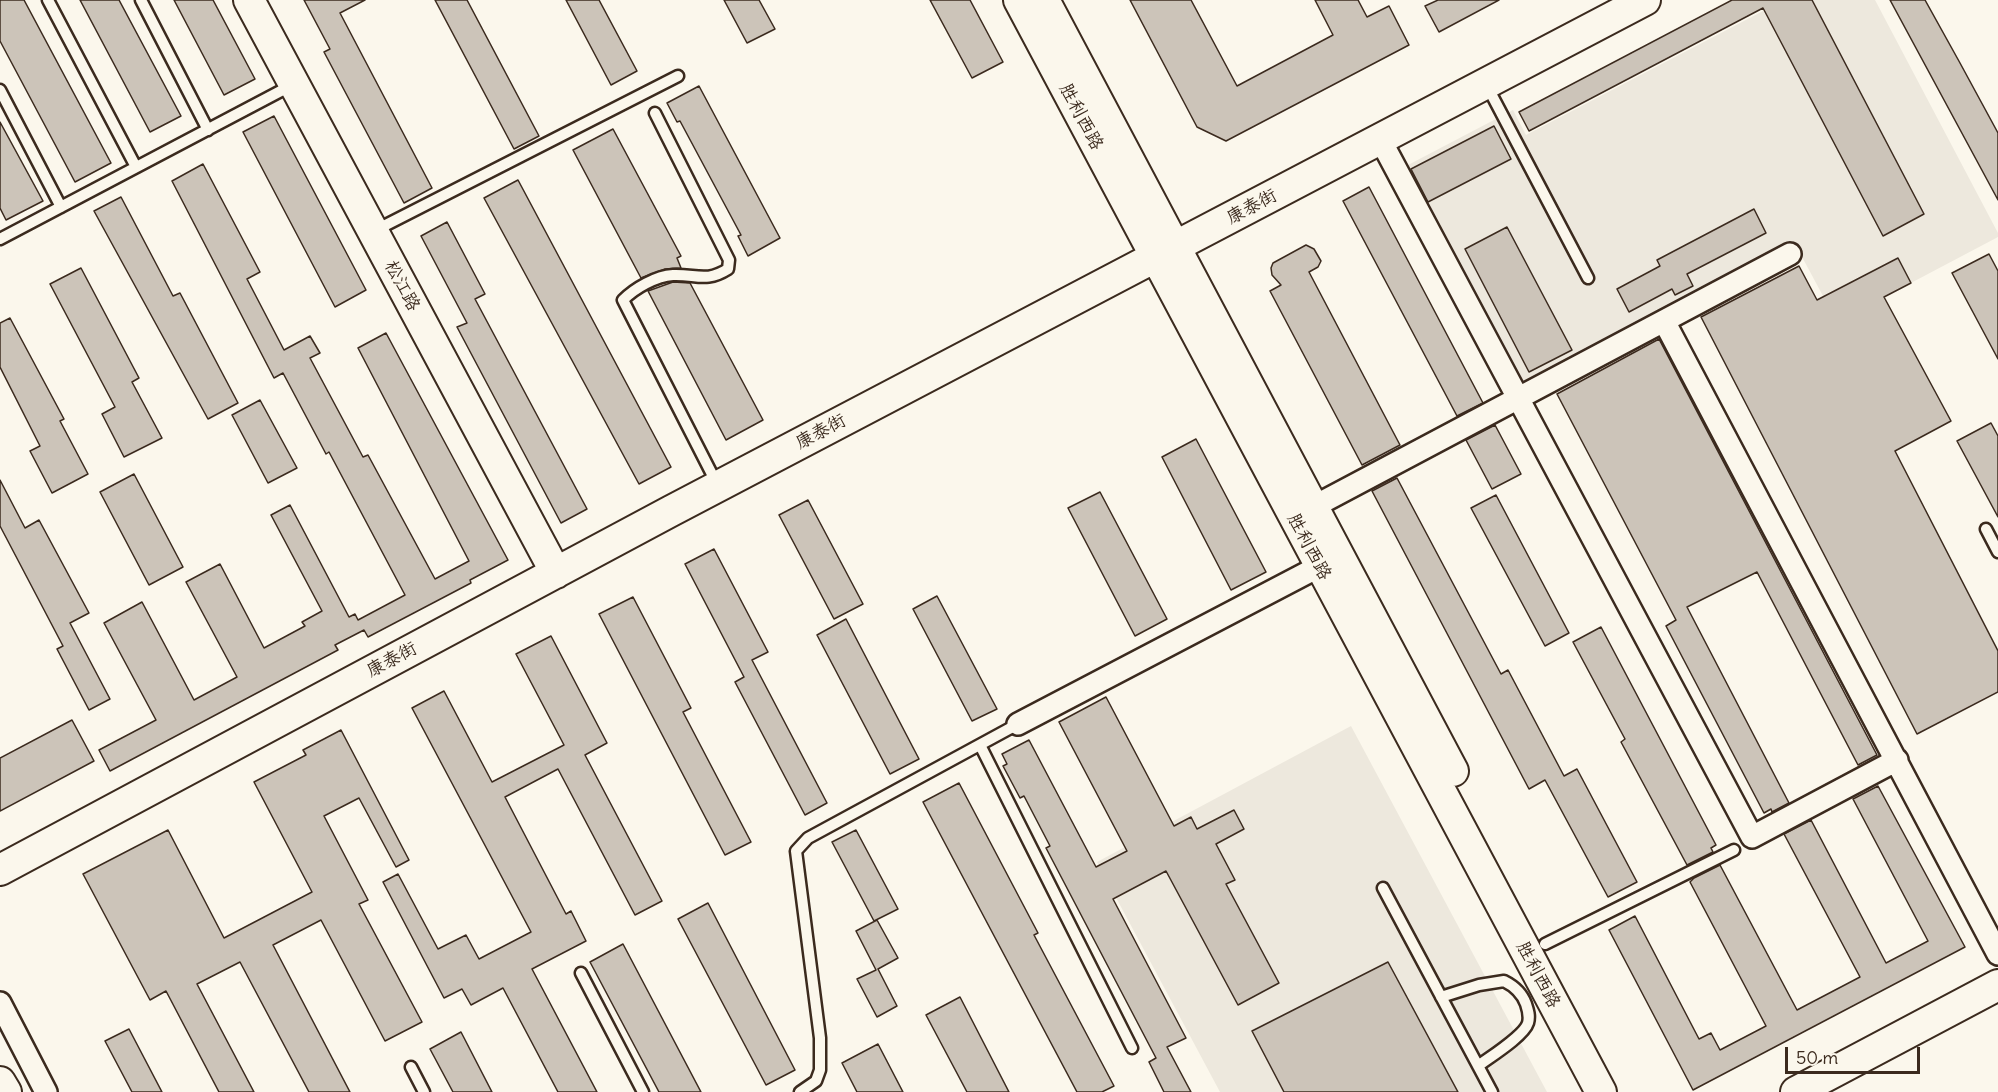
<!DOCTYPE html>
<html>
<head>
<meta charset="utf-8">
<style>
  body { margin:0 }
  #map { position:relative; width:1998px; height:1092px; overflow:hidden; background:#fbf7ec; font-family:Delius,sans-serif }
  canvas { display:block }
  .scale { position:absolute; left:1785px; top:1047px; width:135px; height:27px; box-sizing:border-box; border:3px solid #3b2a1e; border-top:0; padding-left:8px; font-size:18px; line-height:21px; white-space:nowrap; color:#3b2a1e; -webkit-text-stroke:4px #fbf7ec; paint-order:stroke }
</style>
</head>
<body>
<div id="map">
<canvas width="1998" height="1092"></canvas>
<div class="scale">50 m</div>
</div>
<script>
const g = document.querySelector('canvas').getContext('2d');
g.lineJoin = 'round';
function fill(path, color) { g.fillStyle = color; g.fill(path, 'evenodd'); }
function strokePath(path, color, width, dash) { g.strokeStyle = color; g.lineWidth = width; g.lineCap = dash ? 'butt' : 'round'; g.setLineDash(dash || []); g.stroke(path); }
function write(font, color, halo, rows, align = 'center') {
  g.font = font + ' Delius,"LXGW WenKai TC",sans-serif'; g.lineWidth = 5; g.setLineDash([]); g.textBaseline = 'middle'; g.strokeStyle = halo; g.fillStyle = color; for (const [text, x, y, turn = 0] of rows) {
    g.save(); g.translate(x, y); g.rotate((+turn || 0) * Math.PI / 180); g.textAlign = isNaN(turn) ? turn : align; if (halo) g.strokeText(text, 0, 0); g.fillText(text, 0, 0); g.restore();
  }
}
fill(new Path2D(`
  M 1784,0 L 1875,0 L 1998,233 L 1998,237 L 1837,322 L 1794,242 L 1523,384 L 1408,165 L 1513,110 L 1526,135 Z
  M 1351,726 L 1547,1092 L 1220,1092 L 1097,862 Z`), '#ede8dd');
const building = new Path2D(`
  M 0,0 L 24,0 L 111,163 L 75,182 L 0,41 Z
  M 80,0 L 119,0 L 181,116 L 150,132 Z
  M 174,0 L 213,0 L 255,79 L 224,95 Z
  M 304,0 L 365,0 L 340,13 L 432,188 L 404,203 L 324,52 L 330,49 Z
  M 435,0 L 467,0 L 539,136 L 514,149 Z
  M 566,0 L 599,0 L 637,71 L 611,85 Z
  M 724,0 L 759,0 L 775,29 L 747,43 Z
  M 930,0 L 970,0 L 1003,62 L 972,78 Z
  M 1130,0 L 1191,0 L 1237,86 L 1333,35 L 1315,0 L 1358,0 L 1367,17 L 1389,6 L 1409,45 L 1226,141 L 1197,127 Z
  M 1438,0 L 1499,0 L 1439,32 L 1425,6 Z
  M 1732,0 L 1812,0 L 1924,214 L 1883,236 L 1763,8 L 1529,131 L 1519,112 Z
  M 1890,0 L 1925,0 L 1960,63 L 1998,133 L 1998,200 Z
  M 699,86 L 780,238 L 748,256 L 738,236 L 741,235 L 680,121 L 677,122 L 667,103 Z
  M 274,116 L 366,290 L 335,307 L 243,132 Z
  M 0,122 L 43,201 L 6,220 L 0,208 Z
  M 1494,126 L 1511,159 L 1428,202 L 1411,169 Z
  M 613,129 L 681,256 L 677,258 L 681,268 L 665,269 L 641,278 L 573,150 Z
  M 203,164 L 260,272 L 247,279 L 284,350 L 310,336 L 320,353 L 310,358 L 363,457 L 368,455 L 435,579 L 469,561 L 358,348 L 386,333 L 508,560 L 470,580 L 471,583 L 368,637 L 364,630 L 335,645 L 338,650 L 110,771 L 99,750 L 156,720 L 104,623 L 142,602 L 194,700 L 237,677 L 186,582 L 220,564 L 264,648 L 305,626 L 302,622 L 322,611 L 271,515 L 290,505 L 349,617 L 355,614 L 358,620 L 405,595 L 329,452 L 326,454 L 283,373 L 274,378 L 172,181 Z
  M 518,180 L 671,467 L 639,484 L 484,198 Z
  M 1369,187 L 1483,403 L 1457,416 L 1343,201 Z
  M 121,197 L 173,296 L 180,293 L 238,403 L 208,419 L 94,211 Z
  M 1754,209 L 1766,233 L 1687,274 L 1693,286 L 1675,295 L 1672,289 L 1629,312 L 1617,289 L 1660,266 L 1657,260 Z
  M 447,222 L 485,294 L 475,299 L 587,509 L 561,523 L 457,327 L 467,323 L 421,236 Z
  M 1507,227 L 1572,350 L 1529,372 L 1465,249 Z
  M 1306,245 L 1314,249 L 1321,261 L 1318,267 L 1309,272 L 1400,445 L 1362,465 L 1270,291 L 1281,285 L 1272,275 L 1271,268 L 1273,263 Z
  M 1989,254 L 1998,271 L 1998,359 L 1952,273 Z
  M 1898,258 L 1911,283 L 1884,297 L 1951,421 L 1895,451 L 1998,651 L 1998,692 L 1917,734 L 1701,317 L 1799,266 L 1817,300 Z
  M 81,268 L 139,378 L 132,382 L 162,438 L 124,457 L 102,414 L 115,407 L 50,284 Z
  M 673,282 L 690,283 L 763,420 L 726,440 L 648,291 Z
  M 10,318 L 64,419 L 60,421 L 88,474 L 52,493 L 30,451 L 40,446 L 0,367 L 0,323 Z
  M 1659,339 L 1877,755 L 1858,765 L 1757,572 L 1687,607 L 1789,803 L 1772,812 L 1771,809 L 1764,813 L 1666,626 L 1676,620 L 1557,394 Z
  M 260,400 L 297,468 L 268,483 L 232,415 Z
  M 1991,423 L 1998,436 L 1998,517 L 1957,441 Z
  M 1495,425 L 1521,474 L 1492,489 L 1466,440 Z
  M 1196,439 L 1266,572 L 1231,590 L 1162,457 Z
  M 134,474 L 183,567 L 149,585 L 100,492 Z
  M 1397,478 L 1501,674 L 1508,670 L 1564,776 L 1577,769 L 1637,882 L 1608,897 L 1545,780 L 1529,789 L 1372,491 Z
  M 0,480 L 25,528 L 39,520 L 89,613 L 70,623 L 110,699 L 89,710 L 57,649 L 63,646 L 0,526 Z
  M 1100,492 L 1167,619 L 1135,636 L 1068,508 Z
  M 1496,495 L 1569,633 L 1545,646 L 1471,508 Z
  M 808,500 L 863,604 L 834,619 L 779,515 Z
  M 714,549 L 768,652 L 752,660 L 827,803 L 805,815 L 735,682 L 744,677 L 685,564 Z
  M 937,596 L 997,709 L 972,721 L 913,609 Z
  M 633,597 L 691,708 L 683,712 L 751,842 L 725,855 L 599,614 Z
  M 846,619 L 919,759 L 890,774 L 817,635 Z
  M 1601,627 L 1716,845 L 1711,848 L 1713,852 L 1687,865 L 1621,742 L 1625,739 L 1573,642 Z
  M 551,636 L 607,743 L 585,755 L 662,901 L 635,915 L 558,769 L 505,797 L 566,914 L 571,911 L 586,941 L 532,969 L 597,1092 L 558,1092 L 503,988 L 471,1005 L 462,989 L 444,998 L 383,882 L 398,874 L 438,949 L 466,935 L 479,959 L 531,932 L 412,708 L 444,691 L 492,782 L 564,745 L 516,654 Z
  M 1106,697 L 1174,826 L 1191,817 L 1197,829 L 1234,810 L 1244,829 L 1216,844 L 1235,880 L 1226,884 L 1279,983 L 1238,1005 L 1166,871 L 1113,899 L 1186,1038 L 1167,1047 L 1191,1092 L 1164,1092 L 1149,1062 L 1156,1058 L 1046,848 L 1050,846 L 1024,796 L 1020,798 L 1003,766 L 1007,764 L 1002,754 L 1029,740 L 1096,867 L 1127,851 L 1059,722 Z
  M 72,720 L 94,761 L 0,811 L 0,758 Z
  M 341,730 L 409,860 L 396,867 L 359,798 L 324,816 L 368,900 L 359,904 L 422,1022 L 385,1041 L 321,920 L 273,945 L 350,1092 L 309,1092 L 240,962 L 197,984 L 254,1092 L 219,1092 L 166,991 L 150,1000 L 83,874 L 168,830 L 224,938 L 312,892 L 254,782 L 306,755 L 303,750 Z
  M 959,783 L 1038,933 L 1034,935 L 1114,1086 L 1102,1092 L 1077,1092 L 923,802 Z
  M 1878,786 L 1965,947 L 1693,1090 L 1609,930 L 1635,916 L 1699,1039 L 1711,1033 L 1720,1050 L 1766,1026 L 1690,882 L 1694,878 L 1720,865 L 1797,1010 L 1860,977 L 1784,834 L 1811,820 L 1886,963 L 1928,941 L 1853,799 Z
  M 856,830 L 898,909 L 874,921 L 832,842 Z
  M 708,903 L 795,1070 L 766,1085 L 678,919 Z
  M 877,920 L 898,958 L 878,969 L 897,1006 L 877,1017 L 857,979 L 876,970 L 856,931 Z
  M 623,944 L 701,1092 L 659,1092 L 590,962 Z
  M 1388,962 L 1458,1092 L 1284,1092 L 1252,1031 Z
  M 960,997 L 1009,1092 L 967,1092 L 926,1015 Z
  M 129,1029 L 162,1092 L 132,1092 L 105,1041 Z
  M 461,1032 L 492,1092 L 453,1092 L 430,1049 Z
  M 878,1044 L 903,1092 L 857,1092 L 842,1063 Z`);
fill(building, '#ccc4b9');
strokePath(building, '#3b2a1e', 1.5);
const lane = new Path2D(`
  M 48,0 L 136,167
  M 141,0 L 208,130
  M 1486,84 L 1588,278
  M 0,90 L 61,207
  M 655,113 L 729,260 L 728,269 C 706,283 696,274 673,275 C 656,276 635,288 623,300 L 717,484
  M 374,231 L 678,76
  M 0,239 L 294,84
  M 1986,529 L 1998,552
  M 980,745 L 1132,1048
  M 1383,888 L 1492,1092
  M 1545,944 L 1734,850
  M 581,973 L 643,1092
  M 1441,997 L 1479,985 L 1504,981 C 1514,986 1522,993 1526,1004 C 1528,1010 1530,1016 1528,1023 C 1524,1036 1490,1057 1478,1066
  M 411,1067 L 424,1092
  M 800,1092 L 816,1081 L 820,1070 L 820,1038 L 796,851 L 808,838 L 1018,724`);
const street = new Path2D(`
  M 1380,139 L 1752,837 L 1897,760
  M 1664,321 L 1998,954
  M 1313,507 L 1790,254
  M 1018,724 L 1320,566
  M 0,1003 L 46,1092`);
const secondary = new Path2D(`
  M 249,0 L 556,573
  M 1019,0 L 1601,1092
  M 1044,0 L 1453,771
  M 0,870 L 671,511 L 1645,0
  M 0,1082 L 6,1092
  M 1796,1092 L 1998,985`);
strokePath(lane, '#3b2a1e', 15);
strokePath(street, '#3b2a1e', 26);
strokePath(secondary, '#3b2a1e', 34);
strokePath(lane, '#fbf7ec', 10);
strokePath(street, '#fbf7ec', 21);
strokePath(secondary, '#fbf7ec', 30);
write('18px', '#3b2a1e', '#fbf7ec', [
  ["胜利西路",1081,117,62],
  ["康泰街",1252,207,-28],
  ["松江路",402,286,62],
  ["康泰街",821,432,-28],
  ["胜利西路",1309,547,62],
  ["康泰街",392,660,-28],
  ["胜利西路",1538,975,62]
]);
</script>
</body>
</html>
